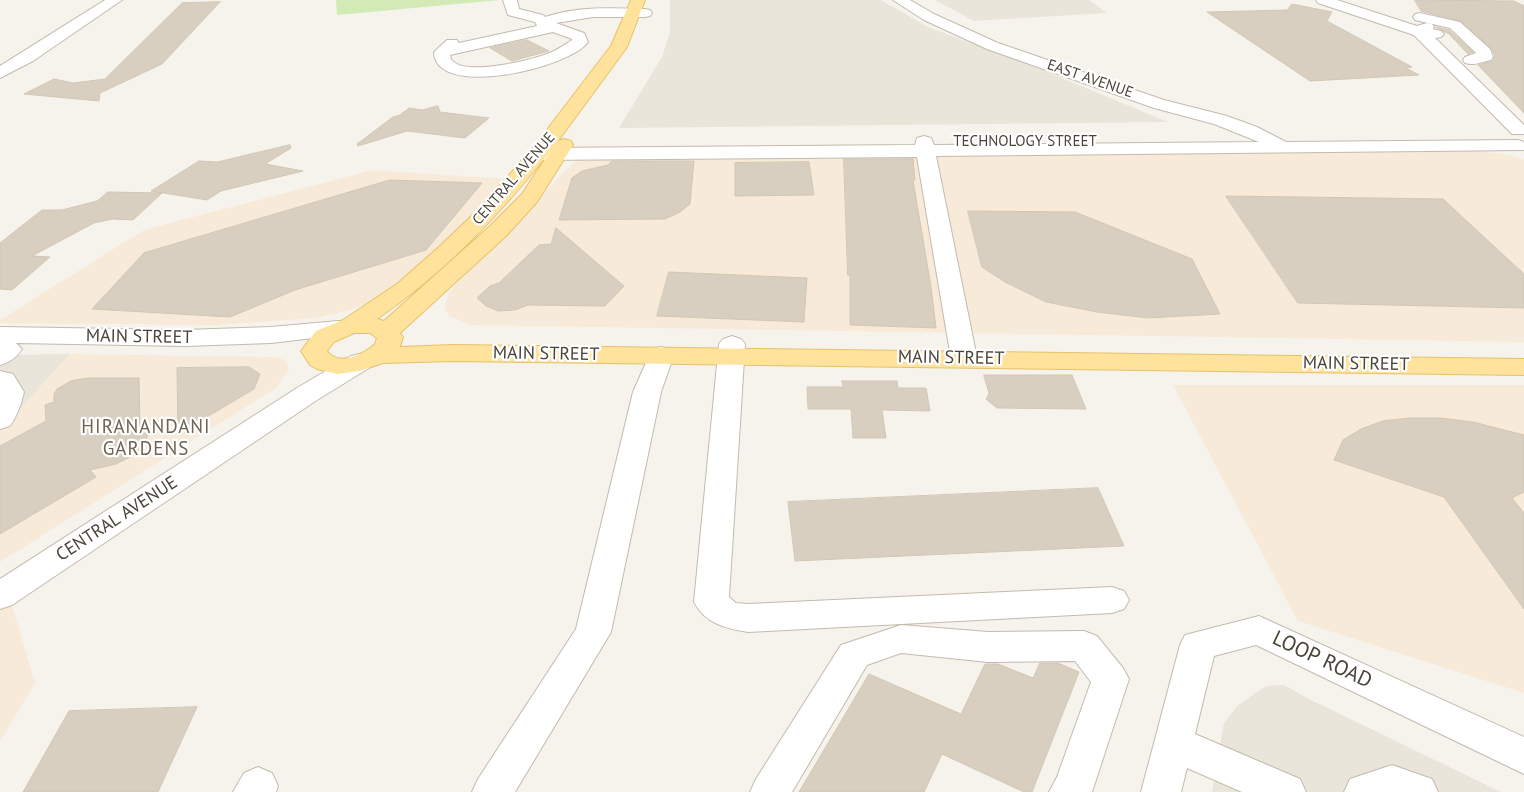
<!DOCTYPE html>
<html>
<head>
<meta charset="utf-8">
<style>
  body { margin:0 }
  canvas { display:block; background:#f6f3ec }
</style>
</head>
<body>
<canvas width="1524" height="792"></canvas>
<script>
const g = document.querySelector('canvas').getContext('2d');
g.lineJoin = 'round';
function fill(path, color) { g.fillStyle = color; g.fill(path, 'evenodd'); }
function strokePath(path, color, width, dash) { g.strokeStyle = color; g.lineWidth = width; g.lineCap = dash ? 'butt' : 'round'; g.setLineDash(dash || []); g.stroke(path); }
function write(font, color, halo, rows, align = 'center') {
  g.font = font + ' "PT Sans",sans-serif'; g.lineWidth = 4.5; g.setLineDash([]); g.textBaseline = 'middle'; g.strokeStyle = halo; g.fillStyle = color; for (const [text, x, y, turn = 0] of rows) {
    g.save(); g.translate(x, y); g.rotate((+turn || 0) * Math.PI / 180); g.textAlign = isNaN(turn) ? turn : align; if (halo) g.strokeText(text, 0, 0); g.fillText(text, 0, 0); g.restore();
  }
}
fill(new Path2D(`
  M 670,0 L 881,0 L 928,27 L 1033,66 L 1168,122 L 619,128 L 662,57 L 670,32 Z
  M 935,0 L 1089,0 L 1107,13 L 974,21 Z
  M 70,354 L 0,431 L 0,355 Z
  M 1284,685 L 1307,698 L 1501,792 L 1212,792 L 1224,723 L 1237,706 L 1266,686 Z`), '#eae5da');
fill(new Path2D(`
  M 1477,151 L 1503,154 L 1524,159 L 1524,342 L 472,325 L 451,317 L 444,308 L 449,292 L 573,163 L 584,156 Z
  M 373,170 L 506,179 L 449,239 L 384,297 L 350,310 L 316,318 L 216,325 L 0,323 L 0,320 L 144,230 Z
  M 70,354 L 274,357 L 285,360 L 289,369 L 276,388 L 0,562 L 0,431 Z
  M 1173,385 L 1524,385 L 1524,693 L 1298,621 Z
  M 10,599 L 35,683 L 0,741 L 0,606 Z`), '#f7ead8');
fill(new Path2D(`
  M 336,0 L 500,0 L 337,15 Z`), '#d2eab5');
const building = new Path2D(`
  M 1415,0 L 1514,1 L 1524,6 L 1524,113 L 1478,65 L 1493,61 L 1495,56 L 1491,48 L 1461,21 L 1421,11 Z
  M 220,2 L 162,64 L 100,93 L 99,101 L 24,94 L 54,79 L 73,83 L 105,79 L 182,3 Z
  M 1292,4 L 1332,12 L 1327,21 L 1412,67 L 1406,68 L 1419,75 L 1310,81 L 1207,12 L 1287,10 Z
  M 1436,27 L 1449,30 L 1473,52 L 1468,54 L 1449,34 Z
  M 527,40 L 549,51 L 512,61 L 490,48 Z
  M 438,106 L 440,112 L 489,118 L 465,138 L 407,131 L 358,146 L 357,144 L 393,117 L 400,115 L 409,108 L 422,110 Z
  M 290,145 L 291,148 L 265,164 L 303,171 L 221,191 L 207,200 L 151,191 L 199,161 L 217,162 Z
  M 844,159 L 913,159 L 915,180 L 913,180 L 931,287 L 936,328 L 850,325 L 850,275 L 848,275 Z
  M 612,161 L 694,161 L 690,204 L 680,212 L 665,219 L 559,220 L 572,178 L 582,171 L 608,165 Z
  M 809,162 L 814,195 L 735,196 L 735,163 Z
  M 390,180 L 482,183 L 426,250 L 295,290 L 230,317 L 92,309 L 144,253 Z
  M 108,192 L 162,193 L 133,220 L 113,219 L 94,223 L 32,256 L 50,257 L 12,290 L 0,289 L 0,243 L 42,210 L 62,210 L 97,201 Z
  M 1226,196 L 1443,199 L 1524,274 L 1524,308 L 1298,303 Z
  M 968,211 L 1075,212 L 1192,259 L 1220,314 L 1148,318 L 1097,312 L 1046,302 L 1005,282 L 982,267 Z
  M 556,228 L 624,286 L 605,306 L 528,305 L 515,310 L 498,311 L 486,306 L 477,298 L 490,286 L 499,283 L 539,245 L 551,244 Z
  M 669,272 L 807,278 L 804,322 L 657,316 Z
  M 249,367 L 260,374 L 254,389 L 178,434 L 177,368 Z
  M 984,375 L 1072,375 L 1086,409 L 997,408 L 986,399 L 989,394 Z
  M 88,378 L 139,378 L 140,429 L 148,436 L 140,449 L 130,457 L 116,464 L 90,470 L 96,477 L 0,534 L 0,446 L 46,421 L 45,405 L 54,402 L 54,394 L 57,389 L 71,381 Z
  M 842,381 L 897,381 L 898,388 L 926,388 L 930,411 L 882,410 L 886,438 L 853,438 L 851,409 L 808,409 L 807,387 L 843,387 Z
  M 1410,418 L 1440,418 L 1473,422 L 1524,435 L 1524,492 L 1512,498 L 1524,513 L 1524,609 L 1444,497 L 1334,460 L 1343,440 L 1361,429 L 1383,421 Z
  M 1098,488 L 1124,546 L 795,561 L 788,502 Z
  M 1040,663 L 1058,663 L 1079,672 L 1032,792 L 1024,792 L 942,754 L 924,792 L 799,792 L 869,674 L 961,714 L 985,664 L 998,664 L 1033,678 Z
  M 197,707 L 158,792 L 23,792 L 69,711 Z`);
fill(building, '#d8cfc1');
strokePath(building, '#d3c7b4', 1);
const minor = new Path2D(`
  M 105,0 L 122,0 L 33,61 L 0,78 L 0,66 Z
  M 503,0 L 517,0 L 519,9 L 543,15 L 545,17 C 577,6 611,8 645,9 L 650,10 L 652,13 L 650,16 L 645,17 L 593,17 L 556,23 L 584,33 L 588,42 C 570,68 435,100 434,52 L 447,40 L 457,40 L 459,43 L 537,26 L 535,22 L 508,15 ZM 553,32 L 572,39 L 572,40 C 563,46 554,52 544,55 C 527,61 461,77 451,59 L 450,55 Z
  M 893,0 L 910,0 L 934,14 L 998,43 L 1164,100 L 1227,116 L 1257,127 L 1286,142 L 1518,140 L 1524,142 L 1524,150 L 936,156 L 977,358 L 973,364 L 964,366 L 955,364 L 951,358 L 917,157 L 538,160 L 531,158 L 528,154 L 531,150 L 538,148 L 915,145 L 917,138 L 924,136 L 931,138 L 934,145 L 1259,142 L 1214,124 L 1154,108 L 987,49 L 924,20 Z
  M 1316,0 L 1337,0 L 1417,26 L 1427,23 L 1432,24 L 1434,27 L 1433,29 L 1441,31 L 1444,34 L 1441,37 L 1435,38 L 1524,125 L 1524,134 L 1512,134 L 1414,35 L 1318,3 Z
  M 1420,13 L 1460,22 L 1490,49 L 1493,57 L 1491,60 C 1482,62 1474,66 1465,63 L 1463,60 L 1465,57 L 1476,53 L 1450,28 L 1415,20 L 1413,17 L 1415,14 Z
  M 338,321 L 347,324 L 351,329 L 347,334 L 271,343 L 185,346 L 16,343 L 22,349 C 16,358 10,362 0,365 L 0,343 L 3,343 L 0,343 L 0,327 L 185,330 L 271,327 Z
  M 732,336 L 741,339 L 745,344 L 729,597 L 736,603 L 748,604 L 1112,587 L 1124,591 L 1129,600 L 1124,609 L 1112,613 L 748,632 C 725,628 706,624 694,602 L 719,344 L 723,339 Z
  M 661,347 L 670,349 L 674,355 L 661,392 L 611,632 L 515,792 L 472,792 L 478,779 L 576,629 L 633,392 L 652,349 Z
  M 360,354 L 369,356 L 373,362 L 369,368 L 317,400 L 12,605 L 0,609 L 0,579 L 297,388 L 351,356 Z
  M 0,371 L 13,374 L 24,392 C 21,405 17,416 10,426 L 0,429 Z
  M 1259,616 L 1524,737 L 1524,774 L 1256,645 L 1214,656 L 1195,734 L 1300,779 L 1306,792 L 1242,792 L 1187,768 L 1181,792 L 1141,792 L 1180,645 L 1185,635 Z
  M 901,625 L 988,632 L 1084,631 L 1097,636 L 1123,668 L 1129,679 L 1092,792 L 1049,792 L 1057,777 L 1091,682 L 1075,661 L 988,662 L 901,653 L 867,665 L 792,792 L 750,792 L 756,779 L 841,645 Z
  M 1392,765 L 1432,779 L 1438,792 L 1344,792 L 1350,779 Z
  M 258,767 L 272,773 L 278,786 L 276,792 L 233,792 L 244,773 Z`);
const major = new Path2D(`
  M 631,0 L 645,0 L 627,47 L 558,141 L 564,139 L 571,141 L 573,145 L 537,202 L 506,236 L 400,333 L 403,337 L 400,347 L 453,345 L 1524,359 L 1524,375 L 453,361 L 383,363 L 359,371 L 337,374 L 317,369 L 310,365 L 301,351 L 316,331 L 343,320 L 397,284 L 440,246 L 483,205 L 536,144 L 611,46 ZM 551,150 L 522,194 L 490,226 L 384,321 L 377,319 C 444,273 501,214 551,150 ZM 354,333 L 370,333 L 377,338 L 375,344 C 364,354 339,367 327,351 L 334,342 Z`);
strokePath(minor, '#c2bbae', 2);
strokePath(major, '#e6c16a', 2);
fill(minor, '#fff');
fill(major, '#ffe39c');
write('15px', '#4b4439', '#fff', [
  ["EAST AVENUE",1090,79,19],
  ["TECHNOLOGY STREET",1025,142],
  ["CENTRAL AVENUE",514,179,-49]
]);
write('18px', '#4b4439', '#fff', [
  ["MAIN STREET",139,337,1],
  ["MAIN STREET",546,354,1],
  ["MAIN STREET",951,358,1],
  ["MAIN STREET",1356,364,1],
  ["CENTRAL AVENUE",117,519,-33]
]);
g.letterSpacing = '1px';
write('19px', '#6e6250', '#fff', [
  ["HIRANANDANI",146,428],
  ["GARDENS",146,450]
]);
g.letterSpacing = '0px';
write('21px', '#4b4439', '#fff', [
  ["LOOP ROAD",1322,660,25]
]);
</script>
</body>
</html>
